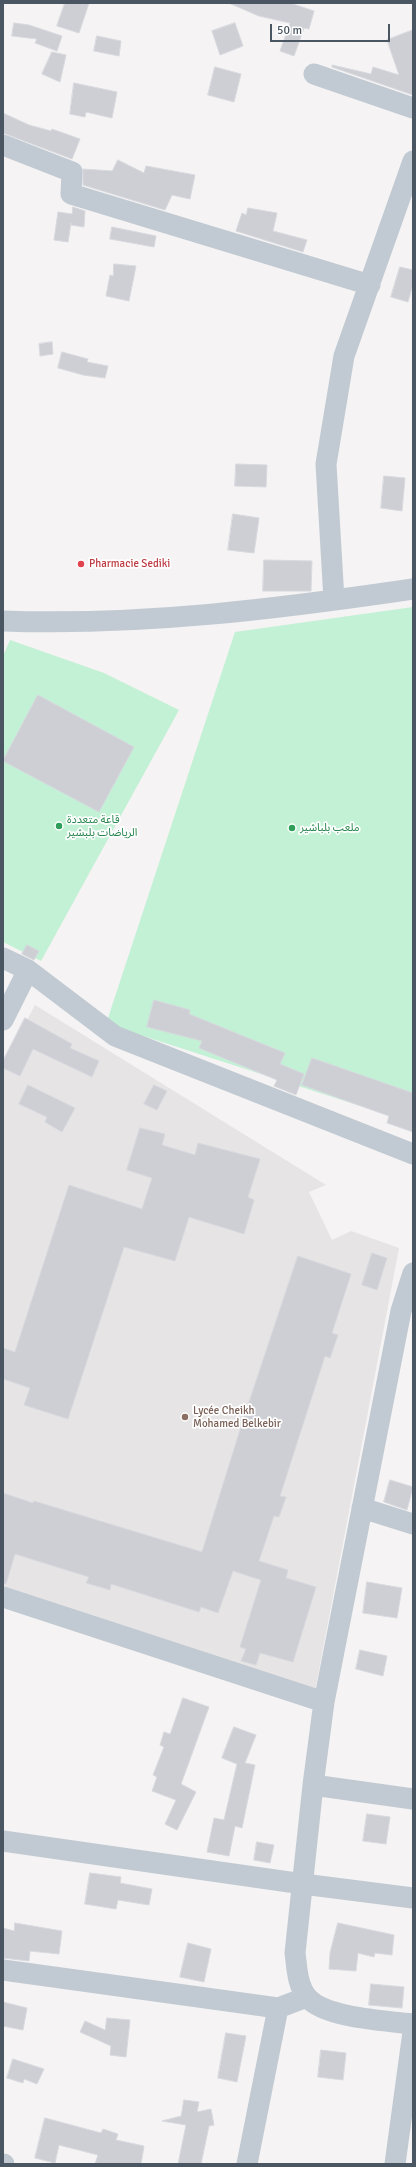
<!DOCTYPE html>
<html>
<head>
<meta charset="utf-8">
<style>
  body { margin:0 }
  #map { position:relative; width:416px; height:2167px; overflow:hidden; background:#f5f3f3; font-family:Signika,sans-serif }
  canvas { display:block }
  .frame { position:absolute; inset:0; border:4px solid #4a5661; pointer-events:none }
  .scale { position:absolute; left:270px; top:24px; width:120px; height:18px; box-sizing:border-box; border:2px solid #4a5661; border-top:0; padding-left:5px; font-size:12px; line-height:14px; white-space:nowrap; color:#4a5661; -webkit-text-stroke:3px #fff; paint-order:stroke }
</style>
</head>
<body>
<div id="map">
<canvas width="416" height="2167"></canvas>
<div class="frame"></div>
<div class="scale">50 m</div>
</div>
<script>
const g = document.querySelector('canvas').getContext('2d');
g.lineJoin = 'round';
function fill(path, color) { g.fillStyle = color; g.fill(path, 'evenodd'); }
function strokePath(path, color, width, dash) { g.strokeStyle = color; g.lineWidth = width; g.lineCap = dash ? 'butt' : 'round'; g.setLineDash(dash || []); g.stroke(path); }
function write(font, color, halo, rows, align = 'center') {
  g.font = font + ' Signika,"Noto Sans Arabic",sans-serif'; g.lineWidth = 3.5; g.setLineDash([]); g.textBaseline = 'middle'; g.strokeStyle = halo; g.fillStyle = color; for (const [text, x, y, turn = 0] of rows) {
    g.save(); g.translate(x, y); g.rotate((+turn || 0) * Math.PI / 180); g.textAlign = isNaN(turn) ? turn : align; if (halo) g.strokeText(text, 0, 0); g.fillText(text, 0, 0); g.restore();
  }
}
fill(new Path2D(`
  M 35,1005 L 326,1185 L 309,1192 L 332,1240 L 351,1231 L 399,1248 L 315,1691 L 3,1587 L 3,1065 Z`), '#e6e4e5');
fill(new Path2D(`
  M 413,607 L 413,1123 L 106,1024 L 235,632 Z
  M 10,640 L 104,673 L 179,710 L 41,961 L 3,942 L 3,656 Z`), '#c3f1d5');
const building = new Path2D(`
  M 65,3 L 89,3 L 79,33 L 57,26 Z
  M 229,3 L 290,3 L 314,11 L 309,29 L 304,28 L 294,56 L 280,51 L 290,23 L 259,16 Z
  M 14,23 L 29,25 L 62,36 L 57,51 L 35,43 L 37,39 L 12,36 Z
  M 235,23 L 243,46 L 220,55 L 212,31 Z
  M 413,30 L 413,95 L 332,67 L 332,65 L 371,74 L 373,67 L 399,75 L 387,40 Z
  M 97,36 L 121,41 L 119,56 L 94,51 Z
  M 52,52 L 66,55 L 60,82 L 42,74 Z
  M 215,67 L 241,74 L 234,102 L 208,95 Z
  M 74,83 L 117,92 L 112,118 L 86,112 L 85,117 L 70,114 Z
  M 3,113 L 29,125 L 51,131 L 52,129 L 80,139 L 72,159 L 3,133 Z
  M 118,160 L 144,173 L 146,166 L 195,175 L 190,199 L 172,195 L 165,210 L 83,185 L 83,169 L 112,171 Z
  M 73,207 L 85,211 L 84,227 L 71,225 L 71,223 L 68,242 L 54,240 L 58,212 L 72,214 Z
  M 248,208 L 277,213 L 273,231 L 307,240 L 303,252 L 236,231 L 242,213 L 246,215 Z
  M 112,227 L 156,236 L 154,247 L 110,239 Z
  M 114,264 L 136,266 L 129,301 L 106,296 L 110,275 L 113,276 Z
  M 400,267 L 413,270 L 413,284 L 408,302 L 391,297 Z
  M 52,342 L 53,354 L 40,356 L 39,344 Z
  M 62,352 L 88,359 L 87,362 L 108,366 L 105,378 L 83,375 L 58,368 Z
  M 236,464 L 267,465 L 266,487 L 235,486 Z
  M 384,476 L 405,478 L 402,511 L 381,508 Z
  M 233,514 L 259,518 L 254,553 L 228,550 Z
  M 264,560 L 312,561 L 311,591 L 263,591 Z
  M 38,695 L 134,747 L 99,812 L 3,761 Z
  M 27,945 L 39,951 L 34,960 L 22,954 Z
  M 154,1000 L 190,1010 L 189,1014 L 285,1053 L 280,1064 L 304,1074 L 296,1095 L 274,1086 L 277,1080 L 199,1048 L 202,1041 L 147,1027 Z
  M 25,1018 L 72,1044 L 70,1048 L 99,1061 L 92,1077 L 33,1049 L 20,1076 L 3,1068 L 3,1061 Z
  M 312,1058 L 413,1093 L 413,1132 L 387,1123 L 389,1116 L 302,1085 Z
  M 28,1085 L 75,1108 L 62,1132 L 45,1122 L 47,1117 L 19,1104 Z
  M 154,1085 L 167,1091 L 157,1110 L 144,1104 Z
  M 140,1128 L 165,1134 L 162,1145 L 195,1155 L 198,1143 L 260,1159 L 248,1197 L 254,1200 L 244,1234 L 189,1217 L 175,1261 L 124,1247 L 68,1419 L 24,1405 L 30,1388 L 3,1379 L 3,1348 L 15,1352 L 69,1185 L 142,1209 L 152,1178 L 127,1170 Z
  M 372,1253 L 387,1258 L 377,1290 L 362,1285 Z
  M 298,1256 L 351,1274 L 332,1333 L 338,1335 L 330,1358 L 325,1356 L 280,1496 L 286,1497 L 279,1517 L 274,1516 L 259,1561 L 288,1570 L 286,1578 L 316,1587 L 293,1662 L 260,1653 L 256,1665 L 241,1661 L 246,1649 L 240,1647 L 261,1580 L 233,1571 L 218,1613 L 201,1607 L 199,1612 L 111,1584 L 110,1590 L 86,1583 L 89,1577 L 15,1554 L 6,1584 L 3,1583 L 3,1493 L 33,1503 L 34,1501 L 202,1552 L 244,1417 Z
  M 390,1480 L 413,1487 L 407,1510 L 384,1502 Z
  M 367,1582 L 402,1588 L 397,1618 L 363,1613 Z
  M 360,1650 L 387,1656 L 383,1676 L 356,1669 Z
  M 183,1698 L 209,1707 L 181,1784 L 196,1792 L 177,1830 L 165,1824 L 176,1800 L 152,1791 L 157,1777 L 153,1775 L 164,1747 L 160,1745 L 164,1732 L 170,1734 Z
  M 234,1727 L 256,1735 L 245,1763 L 255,1765 L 242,1828 L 235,1826 L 229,1856 L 207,1852 L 214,1818 L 224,1820 L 237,1764 L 222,1758 Z
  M 367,1814 L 390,1817 L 386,1844 L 363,1841 Z
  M 257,1842 L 274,1845 L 270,1863 L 254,1860 Z
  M 90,1873 L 121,1877 L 120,1883 L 152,1889 L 149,1905 L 118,1900 L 116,1909 L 85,1904 Z
  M 15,1923 L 62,1931 L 59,1954 L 30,1951 L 29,1961 L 3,1958 L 3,1928 L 14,1931 Z
  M 338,1923 L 394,1935 L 392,1955 L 375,1953 L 374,1957 L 358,1953 L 356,1971 L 329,1969 L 330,1953 Z
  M 188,1943 L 211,1949 L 204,1982 L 180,1977 Z
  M 371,1984 L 404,1987 L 402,2008 L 369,2005 Z
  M 3,2002 L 27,2008 L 23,2030 L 3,2026 Z
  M 107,2018 L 130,2020 L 126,2057 L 110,2055 L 111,2046 L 80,2032 L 85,2021 L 105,2030 Z
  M 226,2033 L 246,2036 L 237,2082 L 218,2078 Z
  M 321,2050 L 346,2053 L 343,2080 L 318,2077 Z
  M 13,2059 L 44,2069 L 37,2084 L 24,2079 L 23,2083 L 7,2078 Z
  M 184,2100 L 199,2102 L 197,2112 L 211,2109 L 214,2125 L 209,2126 L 201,2164 L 178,2164 L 186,2125 L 162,2121 L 181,2116 Z
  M 45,2118 L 101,2133 L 103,2129 L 118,2134 L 116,2140 L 144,2146 L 141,2164 L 95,2164 L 98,2155 L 59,2145 L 55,2163 L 35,2158 Z`);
fill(building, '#cdcfd5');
strokePath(building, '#d7d9de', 1);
strokePath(new Path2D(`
  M 314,74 L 413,108
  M 3,145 L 72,172 L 71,194 L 370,285
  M 334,600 L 326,464 L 344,356 L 413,161
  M 3,621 C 141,626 277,609 413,589
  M 3,958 L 28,970 L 115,1036 L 413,1154
  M 3,1020 L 28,970
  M 413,1273 L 401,1311 L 324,1702 L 313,1785 L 295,1953 C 297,1967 297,1985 307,1997 C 324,2018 387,2021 413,2024
  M 362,1508 L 413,1524
  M 3,1597 L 324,1702
  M 313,1785 L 413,1799
  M 3,1841 L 303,1884 L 413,1898
  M 3,1970 L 278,2008 L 307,1997
  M 3,2164 L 4,2164
  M 247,2164 L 278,2008
  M 395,2164 L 413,2032`), '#c1cad2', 21);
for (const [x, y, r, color] of [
  [81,564,4,"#e0444e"],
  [59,826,4,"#2e9e5b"],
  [292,828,4,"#2e9e5b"],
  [185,1417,4,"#8d6e63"]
]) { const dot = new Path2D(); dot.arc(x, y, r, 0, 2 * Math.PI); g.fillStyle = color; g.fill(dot); strokePath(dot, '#fff', 1.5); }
write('11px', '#be3a42', '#fff', [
  ["Pharmacie Sediki",89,564]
], 'left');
write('11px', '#27864d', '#fff', [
  ["قاعة متعددة",67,820],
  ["الرياضات بلبشير",67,833],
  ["ملعب بلباشير",300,828]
], 'left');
write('11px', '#785e54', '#fff', [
  ["Lycée Cheikh",193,1411],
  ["Mohamed Belkebir",193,1424]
], 'left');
</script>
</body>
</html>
